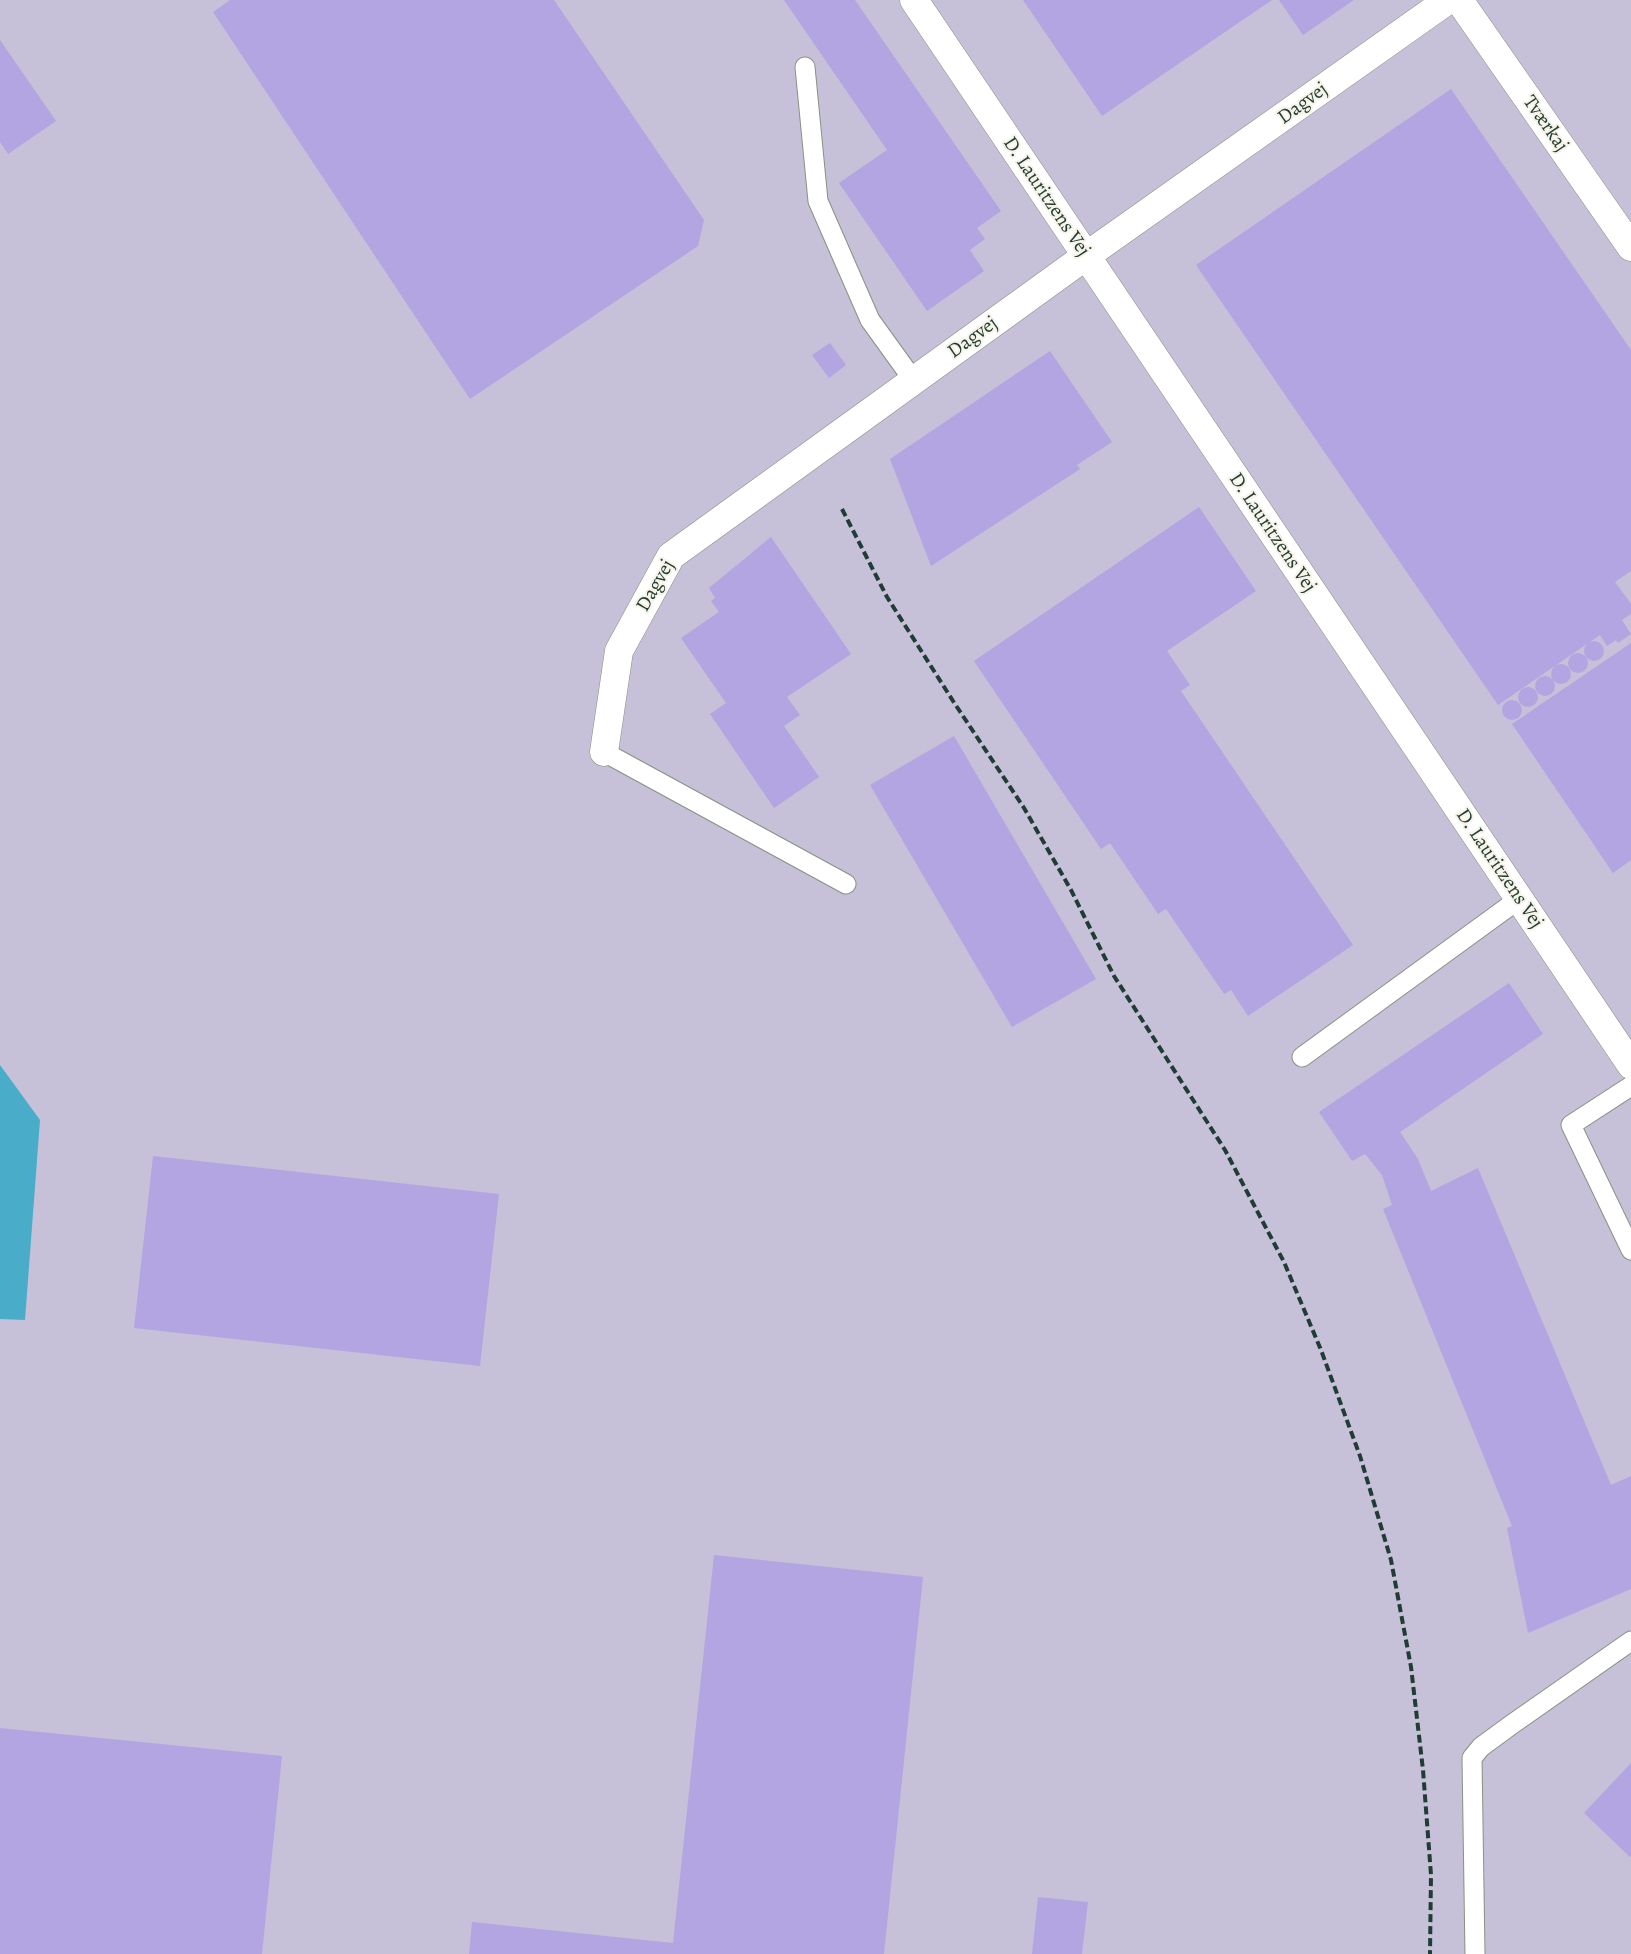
<!DOCTYPE html>
<html>
<head>
<meta charset="utf-8">
<style>
  body { margin:0 }
  canvas { display:block; background:#efe7cc }
</style>
</head>
<body>
<canvas width="1631" height="1954"></canvas>
<script>
const g = document.querySelector('canvas').getContext('2d');
g.lineJoin = 'round';
function fill(path, color) { g.fillStyle = color; g.fill(path, 'evenodd'); }
function strokePath(path, color, width, dash) { g.strokeStyle = color; g.lineWidth = width; g.lineCap = dash ? 'butt' : 'round'; g.setLineDash(dash || []); g.stroke(path); }
function write(font, color, halo, rows, align = 'center') {
  g.font = font + ' Alegreya,serif'; g.lineWidth = 4; g.setLineDash([]); g.textBaseline = 'middle'; g.strokeStyle = halo; g.fillStyle = color; for (const [text, x, y, turn = 0] of rows) {
    g.save(); g.translate(x, y); g.rotate((+turn || 0) * Math.PI / 180); g.textAlign = isNaN(turn) ? turn : align; if (halo) g.strokeText(text, 0, 0); g.fillText(text, 0, 0); g.restore();
  }
}
fill(new Path2D(`
  M 0,0 L 1631,0 L 1631,1954 L 0,1954 Z`), '#c7c0d9');
fill(new Path2D(`
  M 0,1065 L 40,1120 L 25,1320 L 0,1319 Z`), '#49acc9');
fill(new Path2D(`
  M 230,0 L 554,0 L 704,220 L 698,246 L 470,399 L 213,12 Z
  M 784,0 L 855,0 L 1001,211 L 977,228 L 985,239 L 970,250 L 984,271 L 927,311 L 839,183 L 887,150 Z
  M 1023,0 L 1272,0 L 1102,116 Z
  M 1279,0 L 1354,0 L 1303,35 Z
  M 0,40 L 56,121 L 8,154 L 0,142 Z
  M 1451,89 L 1631,350 L 1631,571 L 1615,582 L 1631,604 L 1631,614 L 1622,620 L 1631,634 L 1618,643 L 1616,640 L 1607,646 L 1600,635 L 1498,705 L 1196,265 Z
  M 830,343 L 846,365 L 829,378 L 812,355 Z
  M 1050,351 L 1112,442 L 1077,465 L 1080,469 L 931,566 L 890,459 Z
  M 1199,507 L 1256,591 L 1167,651 L 1190,685 L 1181,691 L 1353,945 L 1248,1016 L 1231,990 L 1224,994 L 1166,909 L 1158,914 L 1110,843 L 1101,849 L 974,661 Z
  M 771,537 L 851,654 L 787,697 L 800,715 L 784,726 L 819,777 L 774,808 L 710,714 L 726,703 L 681,638 L 719,612 L 711,601 L 715,598 L 709,588 Z
  M1584 651a10 10 0 1 1 20 0a10 10 0 1 1-20 0Z
  M 1631,643 L 1631,860 L 1613,873 L 1512,724 Z
  M1568 663a10 10 0 1 1 20 0a10 10 0 1 1-20 0Z
  M1551 674a10 10 0 1 1 20 0a10 10 0 1 1-20 0Z
  M1535 686a10 10 0 1 1 20 0a10 10 0 1 1-20 0Z
  M1518 697a10 10 0 1 1 20 0a10 10 0 1 1-20 0Z
  M1502 710a10 10 0 1 1 20 0a10 10 0 1 1-20 0Z
  M 954,736 L 1096,979 L 1012,1027 L 870,785 Z
  M 1509,983 L 1543,1034 L 1400,1132 L 1418,1159 L 1431,1191 L 1478,1168 L 1611,1485 L 1631,1476 L 1631,1589 L 1528,1633 L 1507,1528 L 1512,1526 L 1383,1209 L 1392,1205 L 1382,1175 L 1365,1154 L 1352,1161 L 1319,1112 Z
  M 153,1156 L 499,1194 L 480,1366 L 134,1328 Z
  M 714,1555 L 923,1577 L 884,1954 L 469,1954 L 472,1922 L 673,1943 Z
  M 0,1728 L 282,1756 L 262,1954 L 0,1954 Z
  M 1631,1763 L 1631,1856 L 1630,1857 L 1584,1813 Z
  M 1038,1897 L 1088,1902 L 1082,1954 L 1032,1954 Z`), '#b2a5e1');
const service = new Path2D(`
  M 805,67 L 818,201 L 870,320 L 914,381
  M 604,752 L 846,884
  M 1302,1057 L 1519,899
  M 1631,1086 L 1571,1125 L 1631,1250
  M 1475,1954 L 1472,1758 L 1481,1747 L 1511,1725 L 1631,1641`);
const minor = new Path2D(`
  M 914,0 L 1631,1065
  M 1459,0 L 1631,247
  M 604,752 L 619,651 L 671,556 L 1086,256 L 1448,0`);
strokePath(service, '#879280', 21);
strokePath(minor, '#879280', 29);
strokePath(service, '#fff', 19);
strokePath(minor, '#fff', 28);
strokePath(new Path2D(`
  M 842,509 L 887,597 L 953,701 L 1024,808 L 1071,890 L 1114,976 L 1225,1150 L 1284,1262 L 1321,1350 L 1360,1456 L 1391,1560 L 1411,1667 L 1423,1770 L 1431,1875 L 1430,1954`), '#1f3d34', 4, [8, 4]);
write('20px', '#1f3d34', '#f7f3e8', [
  ["Dagvej",1303,104,-36],
  ["Tværkaj",1545,124,55],
  ["D. Lauritzens Vej",1046,197,56],
  ["Dagvej",973,338,-36],
  ["D. Lauritzens Vej",1272,533,56],
  ["Dagvej",656,586,-60],
  ["D. Lauritzens Vej",1499,869,56]
]);
</script>
</body>
</html>
